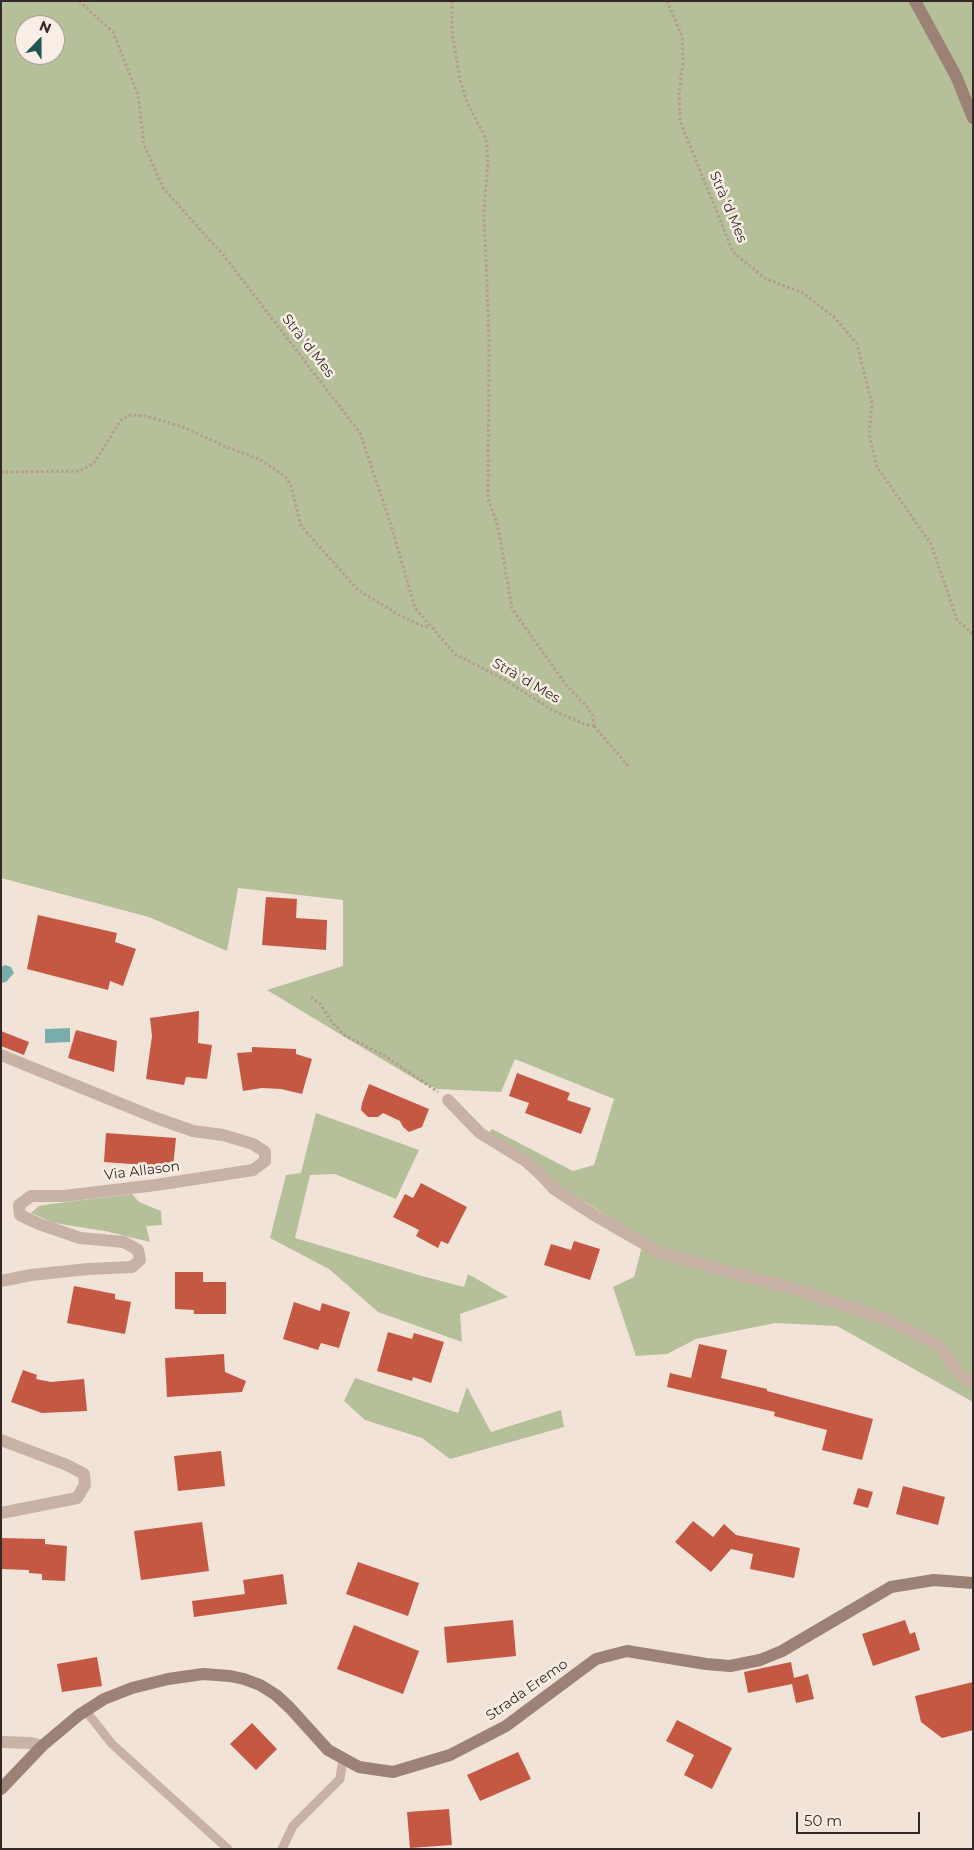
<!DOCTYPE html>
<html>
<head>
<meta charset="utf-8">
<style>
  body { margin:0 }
  #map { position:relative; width:974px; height:1850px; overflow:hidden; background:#f1e3d8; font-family:Montserrat,sans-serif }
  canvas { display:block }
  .frame { position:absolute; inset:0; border:2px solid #342926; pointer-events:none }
  .north { position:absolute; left:15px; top:15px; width:50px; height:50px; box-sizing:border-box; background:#f9eee5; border:1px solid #aa9f99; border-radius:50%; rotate:22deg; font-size:14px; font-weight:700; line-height:20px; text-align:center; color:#342926 }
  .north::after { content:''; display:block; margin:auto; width:18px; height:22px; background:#1c5554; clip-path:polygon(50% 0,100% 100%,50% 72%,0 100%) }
  .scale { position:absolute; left:796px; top:1812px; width:124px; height:22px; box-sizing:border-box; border:2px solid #342926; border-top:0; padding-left:6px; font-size:15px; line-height:18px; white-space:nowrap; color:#342926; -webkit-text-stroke:4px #f9eee5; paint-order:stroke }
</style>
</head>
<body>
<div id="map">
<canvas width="974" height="1850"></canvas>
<div class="frame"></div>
<div class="north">N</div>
<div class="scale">50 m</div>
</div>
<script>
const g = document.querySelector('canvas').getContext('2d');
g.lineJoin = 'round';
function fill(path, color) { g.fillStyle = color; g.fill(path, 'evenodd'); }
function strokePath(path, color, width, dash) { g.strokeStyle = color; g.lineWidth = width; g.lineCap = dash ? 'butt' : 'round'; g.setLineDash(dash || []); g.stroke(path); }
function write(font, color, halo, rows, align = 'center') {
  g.font = font + ' Montserrat,sans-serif'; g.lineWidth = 5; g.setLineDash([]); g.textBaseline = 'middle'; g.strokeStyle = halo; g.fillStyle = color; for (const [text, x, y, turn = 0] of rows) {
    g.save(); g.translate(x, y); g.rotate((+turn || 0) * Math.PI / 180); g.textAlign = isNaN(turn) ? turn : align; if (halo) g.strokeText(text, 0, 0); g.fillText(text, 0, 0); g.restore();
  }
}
fill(new Path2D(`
  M 1,1 L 973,1 L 973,1402 L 837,1326 L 775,1323 L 696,1339 L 667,1354 L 636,1356 L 613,1287 L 634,1277 L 644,1239 L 555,1183 L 488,1134 L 492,1129 L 573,1171 L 594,1165 L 614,1099 L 515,1059 L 501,1092 L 438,1089 L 422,1083 L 358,1045 L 267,990 L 343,966 L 343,900 L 238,888 L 227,951 L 149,917 L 1,878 ZM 25,25 L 55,25 L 55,55 L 25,55 Z
  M 316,1113 L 419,1150 L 396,1199 L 335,1174 L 310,1175 L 295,1238 L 422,1276 L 464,1287 L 468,1274 L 508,1297 L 460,1314 L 462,1342 L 378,1312 L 329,1269 L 270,1238 L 286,1175 L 301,1173 Z
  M 132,1194 L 139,1202 L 161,1211 L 162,1225 L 146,1226 L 150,1242 L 105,1231 L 54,1223 L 31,1213 L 39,1206 L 51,1204 Z
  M 355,1378 L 458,1413 L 467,1387 L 491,1432 L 561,1410 L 564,1427 L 450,1459 L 422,1438 L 365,1420 L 344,1401 Z`), '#b5bf99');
fill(new Path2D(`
  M 5,965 L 11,967 L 14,973 L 6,982 L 1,983 L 1,967 Z
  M 70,1028 L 70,1042 L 45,1043 L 45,1029 Z`), '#78adab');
fill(new Path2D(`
  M 266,897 L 297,899 L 296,918 L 327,920 L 326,950 L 262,945 Z
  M 38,915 L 117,933 L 115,942 L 136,949 L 123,986 L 110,981 L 108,990 L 27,969 Z
  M 199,1011 L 198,1043 L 212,1045 L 207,1079 L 186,1077 L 184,1085 L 146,1079 L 152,1036 L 150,1018 Z
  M 76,1030 L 117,1041 L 114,1072 L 68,1058 Z
  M 1,1031 L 29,1042 L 24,1055 L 1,1046 Z
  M 252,1047 L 296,1049 L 296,1054 L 312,1059 L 302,1094 L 281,1089 L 262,1088 L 243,1091 L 237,1053 L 252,1052 Z
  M 517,1073 L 570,1093 L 567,1100 L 591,1108 L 581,1134 L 525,1113 L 529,1103 L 509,1096 Z
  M 369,1084 L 429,1109 L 422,1127 L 409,1132 L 403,1127 L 400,1121 L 383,1113 L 378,1117 L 368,1117 L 361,1110 L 362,1103 Z
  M 106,1133 L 176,1138 L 173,1167 L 104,1162 Z
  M 421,1183 L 467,1207 L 448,1244 L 441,1241 L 438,1248 L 416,1236 L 419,1230 L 393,1217 L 405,1194 L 413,1198 Z
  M 574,1241 L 600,1249 L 590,1280 L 544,1265 L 551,1244 L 571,1250 Z
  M 175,1272 L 203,1272 L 203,1282 L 226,1282 L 226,1314 L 194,1314 L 194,1310 L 175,1309 Z
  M 74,1286 L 115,1294 L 115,1299 L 131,1302 L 125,1334 L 67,1323 Z
  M 294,1302 L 320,1311 L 322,1303 L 350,1312 L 339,1348 L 321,1343 L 318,1350 L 283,1339 Z
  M 388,1332 L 412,1339 L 414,1333 L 444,1342 L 431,1383 L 413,1377 L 412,1381 L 377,1371 Z
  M 699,1344 L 727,1350 L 721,1378 L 767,1389 L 767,1391 L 873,1419 L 862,1460 L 822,1450 L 827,1430 L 774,1416 L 775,1412 L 667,1387 L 670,1373 L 691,1378 Z
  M 224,1354 L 225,1372 L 246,1381 L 242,1392 L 167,1397 L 165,1358 Z
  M 23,1370 L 37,1375 L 36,1379 L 51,1382 L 84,1379 L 87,1411 L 42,1413 L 11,1402 Z
  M 221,1451 L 225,1486 L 178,1491 L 174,1456 Z
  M 903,1486 L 945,1497 L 938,1525 L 896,1514 Z
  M 858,1488 L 873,1492 L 868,1508 L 853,1504 Z
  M 693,1521 L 713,1537 L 724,1524 L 736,1535 L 800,1548 L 794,1578 L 750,1569 L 753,1554 L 731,1549 L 711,1572 L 675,1542 Z
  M 202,1522 L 209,1571 L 141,1580 L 134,1531 Z
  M 1,1538 L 45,1539 L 45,1544 L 67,1546 L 65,1581 L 42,1580 L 42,1574 L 29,1573 L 29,1570 L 1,1569 Z
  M 358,1562 L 419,1583 L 408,1616 L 346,1594 Z
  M 283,1574 L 287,1604 L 194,1617 L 192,1601 L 245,1594 L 243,1580 Z
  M 513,1620 L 516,1656 L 447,1663 L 444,1627 Z
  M 905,1620 L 910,1634 L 915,1632 L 920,1650 L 873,1666 L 862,1634 Z
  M 354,1625 L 419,1651 L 403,1694 L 337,1669 Z
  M 97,1657 L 102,1686 L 62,1692 L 57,1664 Z
  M 791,1662 L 794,1678 L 808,1674 L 814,1699 L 796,1703 L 792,1684 L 748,1693 L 744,1672 Z
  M 973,1682 L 973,1730 L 942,1738 L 921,1722 L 915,1696 Z
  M 677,1720 L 732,1748 L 712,1789 L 684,1775 L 694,1755 L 666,1741 Z
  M 252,1723 L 277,1749 L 256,1770 L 230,1744 Z
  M 518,1752 L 531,1779 L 480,1801 L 467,1775 Z
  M 449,1809 L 452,1845 L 410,1848 L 407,1812 Z`), '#c55843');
strokePath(new Path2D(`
  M 79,1 L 113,32 L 138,95 L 144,145 L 164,189 L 224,256 L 360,433 L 391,525 L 415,608 L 455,654 L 505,680 L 554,711 L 584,724 L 594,726
  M 452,1 L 452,31 L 460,80 L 467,102 L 486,139 L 488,159 L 484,212 L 489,337 L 488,499 L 498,526 L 512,609 L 567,686 L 587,707 L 593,716 L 594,726
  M 667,1 L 682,36 L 683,63 L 679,93 L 680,121 L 733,252 L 766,279 L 803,293 L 835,318 L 857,344 L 872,404 L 869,434 L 877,467 L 931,544 L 957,620 L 973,634
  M 1,472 L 80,471 L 94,463 L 121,420 L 130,415 L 146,416 L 183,427 L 224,446 L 259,459 L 286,477 L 291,486 L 301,526 L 358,590 L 399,615 L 422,626 L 430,627
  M 594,726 L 629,767
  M 311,997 L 320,1004 L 332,1022 L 344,1035 L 385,1056 L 438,1092`), '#b49c8f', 3, [2.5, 2.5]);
strokePath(new Path2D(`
  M 86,1711 L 112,1744 L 228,1849
  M 282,1849 L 293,1826 L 340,1779 L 343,1758`), '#c8b2a5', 9);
strokePath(new Path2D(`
  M 1,1055 L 156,1118 L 193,1131 L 223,1135 L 253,1144 L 265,1152 L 265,1161 L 253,1170 L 156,1185 L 64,1196 L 31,1196 L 19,1205 L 20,1215 L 39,1224 L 80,1238 L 124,1242 L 138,1250 L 140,1260 L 132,1267 L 88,1269 L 31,1275 L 1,1281
  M 448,1100 L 480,1133 L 527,1162 L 538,1172 L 554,1189 L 594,1215 L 660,1253 L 797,1290 L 886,1319 L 936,1344 C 951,1356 954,1375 973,1382
  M 1,1440 L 67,1465 L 84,1474 L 85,1485 L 77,1498 L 1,1513
  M 1,1742 L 31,1743 L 42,1746`), '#c8b2a5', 12);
strokePath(new Path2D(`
  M 915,1 L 956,76 L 973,118
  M 1,1789 L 42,1746 L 79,1715 L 104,1699 L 132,1688 L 168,1679 L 203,1674 L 230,1676 L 244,1679 L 260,1685 L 276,1695 L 290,1708 L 328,1750 L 359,1767 L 393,1772 L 450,1755 L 506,1726 L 596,1659 L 627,1651 L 706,1664 L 730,1666 L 760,1660 L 782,1651 L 891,1587 L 934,1580 L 973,1583`), '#9c8176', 12);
write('14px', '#342926', '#f9eee5', [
  ["Strà 'd Mes",728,207,67],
  ["Strà 'd Mes",308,346,52],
  ["Strà 'd Mes",526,681,30],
  ["Via Allason",142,1171,-7],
  ["Strada Eremo",527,1690,-35]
]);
</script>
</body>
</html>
